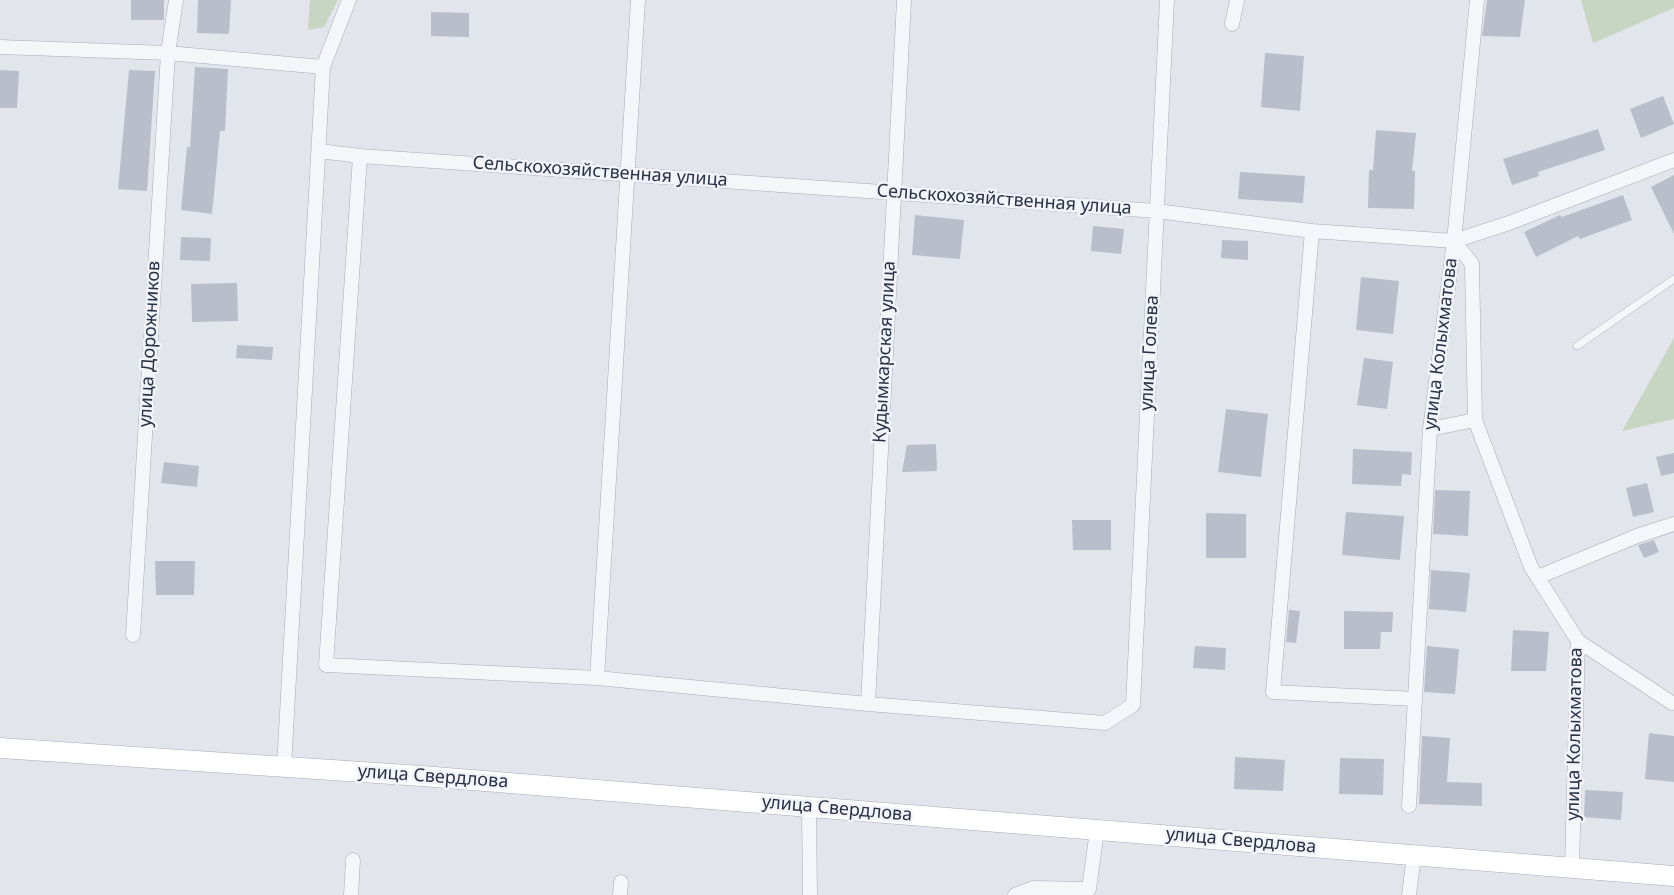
<!DOCTYPE html>
<html>
<head>
<meta charset="utf-8">
<style>
  body { margin:0 }
  canvas { display:block; background:#e2e5ec }
</style>
</head>
<body>
<canvas width="1674" height="895"></canvas>
<script>
const g = document.querySelector('canvas').getContext('2d');
g.lineJoin = 'round';
function fill(path, color) { g.fillStyle = color; g.fill(path, 'evenodd'); }
function strokePath(path, color, width, dash) { g.strokeStyle = color; g.lineWidth = width; g.lineCap = dash ? 'butt' : 'round'; g.setLineDash(dash || []); g.stroke(path); }
function write(font, color, halo, rows, align = 'center') {
  g.font = font + ' "Noto Sans",sans-serif'; g.lineWidth = 5; g.setLineDash([]); g.textBaseline = 'middle'; g.strokeStyle = halo; g.fillStyle = color; for (const [text, x, y, turn = 0] of rows) {
    g.save(); g.translate(x, y); g.rotate((+turn || 0) * Math.PI / 180); g.textAlign = isNaN(turn) ? turn : align; if (halo) g.strokeText(text, 0, 0); g.fillText(text, 0, 0); g.restore();
  }
}
fill(new Path2D(`
  M 310,0 L 338,0 L 324,27 L 308,30 Z
  M 1581,0 L 1674,0 L 1674,8 L 1593,43 Z
  M 1674,338 L 1674,419 L 1622,431 Z`), '#c6d6c2');
fill(new Path2D(`
  M 131,0 L 164,0 L 164,20 L 131,20 Z
  M 198,0 L 231,0 L 229,34 L 197,33 Z
  M 1487,0 L 1525,0 L 1520,37 L 1482,36 Z
  M 431,12 L 469,13 L 469,37 L 431,36 Z
  M 1265,53 L 1304,56 L 1300,111 L 1261,107 Z
  M 195,67 L 228,69 L 225,131 L 220,131 L 212,214 L 181,210 L 187,147 L 190,147 Z
  M 0,70 L 19,71 L 17,108 L 0,108 Z
  M 129,70 L 155,71 L 147,191 L 118,189 Z
  M 1663,96 L 1674,124 L 1641,138 L 1630,109 Z
  M 1598,129 L 1605,150 L 1538,172 L 1539,176 L 1512,185 L 1503,159 Z
  M 1376,130 L 1416,133 L 1412,171 L 1415,171 L 1414,209 L 1368,208 L 1369,170 L 1373,170 Z
  M 1240,172 L 1305,176 L 1303,203 L 1238,199 Z
  M 1674,175 L 1674,234 L 1651,187 Z
  M 1623,195 L 1632,220 L 1580,239 L 1578,236 L 1536,257 L 1524,232 L 1560,215 L 1562,217 Z
  M 915,215 L 964,220 L 960,259 L 912,255 Z
  M 1093,226 L 1124,229 L 1121,254 L 1091,251 Z
  M 181,237 L 211,238 L 210,261 L 180,260 Z
  M 1222,240 L 1248,241 L 1248,260 L 1221,258 Z
  M 1361,277 L 1399,281 L 1393,334 L 1356,330 Z
  M 237,283 L 238,321 L 192,322 L 191,284 Z
  M 237,345 L 273,347 L 272,360 L 236,358 Z
  M 1364,358 L 1393,362 L 1387,409 L 1357,405 Z
  M 1226,409 L 1268,414 L 1261,477 L 1218,472 Z
  M 936,444 L 937,471 L 902,472 L 907,445 Z
  M 1353,449 L 1412,452 L 1411,475 L 1402,474 L 1401,486 L 1352,484 Z
  M 1674,453 L 1674,473 L 1661,476 L 1656,457 Z
  M 164,462 L 199,466 L 197,487 L 161,483 Z
  M 1647,483 L 1654,512 L 1633,517 L 1626,488 Z
  M 1435,490 L 1470,491 L 1468,536 L 1433,534 Z
  M 1346,512 L 1404,516 L 1400,560 L 1342,555 Z
  M 1206,513 L 1246,514 L 1246,558 L 1206,558 Z
  M 1072,520 L 1111,520 L 1111,550 L 1073,550 Z
  M 1654,540 L 1659,552 L 1644,558 L 1638,545 Z
  M 155,561 L 195,561 L 194,595 L 156,595 Z
  M 1431,570 L 1470,573 L 1466,612 L 1429,609 Z
  M 1289,610 L 1300,611 L 1296,643 L 1286,642 Z
  M 1344,611 L 1393,612 L 1392,632 L 1381,632 L 1380,649 L 1344,649 Z
  M 1513,630 L 1549,632 L 1546,671 L 1511,671 Z
  M 1195,646 L 1226,648 L 1225,670 L 1193,668 Z
  M 1427,646 L 1459,649 L 1455,694 L 1424,692 Z
  M 1649,733 L 1674,736 L 1674,782 L 1645,779 Z
  M 1422,736 L 1450,738 L 1447,782 L 1482,783 L 1482,806 L 1419,804 Z
  M 1235,757 L 1285,760 L 1283,791 L 1234,789 Z
  M 1340,758 L 1384,759 L 1383,795 L 1339,794 Z
  M 1585,790 L 1623,792 L 1621,820 L 1584,817 Z`), '#b9beca');
const lane = new Path2D(`
  M 1577,346 L 1674,279`);
const street = new Path2D(`
  M 1477,0 L 1454,241 L 1472,264 L 1475,420 L 1531,567 L 1578,641 L 1572,867
  M 1232,24 L 1237,0
  M 0,47 L 168,53 L 323,67
  M 319,151 L 360,156 L 1157,211 L 1312,231 L 1454,241 L 1509,223 L 1674,160
  M 360,156 L 326,665 L 597,678 L 868,704 L 1105,723 L 1133,705 L 1167,0
  M 1312,231 L 1273,692 L 1415,699
  M 1430,429 L 1475,420
  M 1538,577 L 1637,536 L 1674,524
  M 133,635 L 168,53 L 176,0
  M 1578,641 L 1672,703
  M 597,678 L 638,0
  M 868,704 L 904,0
  M 284,767 L 323,67 L 349,0
  M 1409,806 L 1430,429 L 1454,241
  M 809,807 L 810,895
  M 1089,889 L 1097,830
  M 351,895 L 353,860
  M 620,895 L 621,882
  M 1015,895 L 1033,888 L 1089,889
  M 1409,895 L 1414,855`);
const secondary = new Path2D(`
  M 0,748 L 422,776 L 1674,876`);
strokePath(lane, '#a6abb7', 8);
strokePath(street, '#a6abb7', 15);
strokePath(secondary, '#a6abb7', 21);
strokePath(lane, '#f5f6f9', 7);
strokePath(street, '#f5f6f9', 14);
strokePath(secondary, '#fff', 20);
write('18px', '#283145', '#f2f4f9', [
  ["Сельскохозяйственная улица",600,172,4],
  ["Сельскохозяйственная улица",1004,200,4],
  ["улица Дорожников",150,344,-87],
  ["улица Колыхматова",1441,344,-83],
  ["Кудымкарская улица",885,352,-87],
  ["улица Голева",1150,353,-87],
  ["улица Колыхматова",1575,734,-89],
  ["улица Свердлова",433,777,4],
  ["улица Свердлова",837,809,5],
  ["улица Свердлова",1241,841,5]
]);
</script>
</body>
</html>
